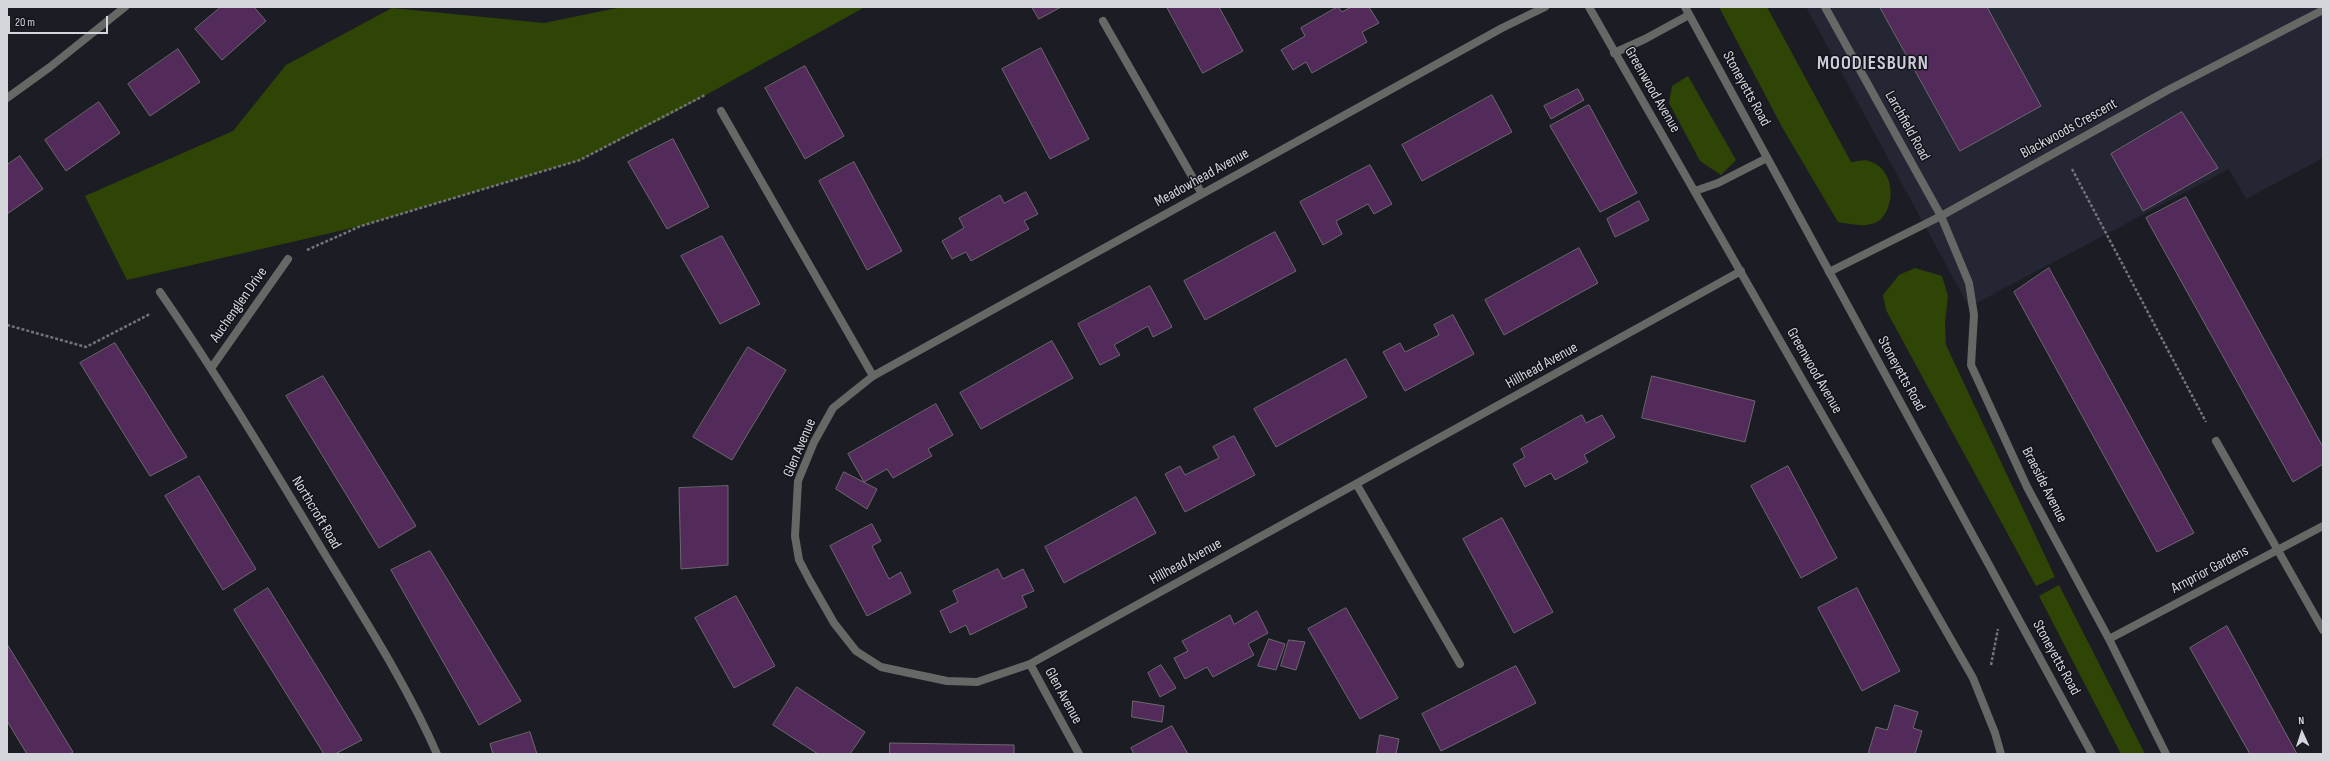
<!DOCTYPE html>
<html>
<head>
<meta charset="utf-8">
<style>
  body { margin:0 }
  #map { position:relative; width:2330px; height:761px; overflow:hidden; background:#1c1c25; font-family:"Sofia Sans Condensed",sans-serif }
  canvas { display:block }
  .frame { position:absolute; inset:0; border:8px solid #d5d6dc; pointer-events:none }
  .north { position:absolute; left:2282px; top:713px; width:40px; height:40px; -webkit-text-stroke:3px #13131b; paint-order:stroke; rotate:357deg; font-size:11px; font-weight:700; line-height:16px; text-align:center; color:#d5d6dc }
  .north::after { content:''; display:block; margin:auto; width:14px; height:18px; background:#d5d6dc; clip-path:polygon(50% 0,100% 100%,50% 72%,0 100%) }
  .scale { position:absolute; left:8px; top:16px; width:100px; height:18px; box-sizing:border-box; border:2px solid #d5d6dc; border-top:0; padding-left:5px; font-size:12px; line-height:14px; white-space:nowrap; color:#d5d6dc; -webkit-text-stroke:3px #13131b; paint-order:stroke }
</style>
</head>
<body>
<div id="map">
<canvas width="2330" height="761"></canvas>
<div class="frame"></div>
<div class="north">N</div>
<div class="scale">20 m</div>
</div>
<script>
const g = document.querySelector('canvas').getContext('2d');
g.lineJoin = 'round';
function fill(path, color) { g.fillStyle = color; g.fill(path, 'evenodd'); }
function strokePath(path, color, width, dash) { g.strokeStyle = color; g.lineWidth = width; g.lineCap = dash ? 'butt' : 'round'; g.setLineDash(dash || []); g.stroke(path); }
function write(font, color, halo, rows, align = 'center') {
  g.font = font + ' "Sofia Sans Condensed",sans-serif'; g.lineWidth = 3; g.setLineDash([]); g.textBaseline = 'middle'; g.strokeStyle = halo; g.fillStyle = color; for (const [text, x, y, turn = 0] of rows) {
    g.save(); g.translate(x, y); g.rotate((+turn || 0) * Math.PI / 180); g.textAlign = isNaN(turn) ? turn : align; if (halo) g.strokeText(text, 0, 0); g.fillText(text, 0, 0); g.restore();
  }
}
fill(new Path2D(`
  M 1806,7 L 2323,7 L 2323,158 L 2246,199 L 2229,169 L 1969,307 Z`), '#252633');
fill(new Path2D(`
  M 622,7 L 865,7 L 668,116 L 580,160 L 361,226 L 127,280 L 85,196 L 233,131 L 286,65 L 392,8 L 544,23 Z
  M 1719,7 L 1767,7 L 1851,162 C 1856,162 1864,159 1869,161 C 1894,168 1897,204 1880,220 C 1868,229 1851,224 1838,222 L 1782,127 Z
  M 1688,76 L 1736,160 L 1721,175 L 1700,161 L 1669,103 L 1672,86 Z
  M 1915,268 L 1942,276 L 1948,296 L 1945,323 L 1946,345 L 2055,577 L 2036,586 L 1886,310 L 1883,295 L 1899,275 Z
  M 2059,585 L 2145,754 L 2121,754 L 2039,596 Z`), '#2f4506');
const building = new Path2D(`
  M 221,7 L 254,7 L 266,21 L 222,60 L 195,29 Z
  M 1032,7 L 1061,7 L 1039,19 Z
  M 1167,7 L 1219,7 L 1243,51 L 1203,73 Z
  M 1338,7 L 1342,12 L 1351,7 L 1369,7 L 1379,23 L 1362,32 L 1367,42 L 1312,73 L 1306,62 L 1293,70 L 1281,50 L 1305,36 L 1301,28 Z
  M 1880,7 L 1987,7 L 2041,106 L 1960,151 Z
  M 1041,48 L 1089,139 L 1050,159 L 1002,69 Z
  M 178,49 L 200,82 L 150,116 L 128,84 Z
  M 805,66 L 844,136 L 805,159 L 765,88 Z
  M 1578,89 L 1584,100 L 1551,119 L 1544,106 Z
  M 1492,95 L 1512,132 L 1422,181 L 1402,145 Z
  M 99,102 L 120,133 L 66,171 L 45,140 Z
  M 1589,105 L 1637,193 L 1600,212 L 1550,126 Z
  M 2182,112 L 2218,168 L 2143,211 L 2111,154 Z
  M 673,139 L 709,207 L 667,229 L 628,162 Z
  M 20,156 L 43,189 L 7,214 L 7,165 Z
  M 854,162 L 902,251 L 867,270 L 819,181 Z
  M 1370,165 L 1392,204 L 1374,214 L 1368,204 L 1336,221 L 1342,234 L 1323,245 L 1300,202 Z
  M 1026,192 L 1038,214 L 1024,221 L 1029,229 L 971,261 L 966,252 L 952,259 L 942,241 L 964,228 L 959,218 L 1000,195 L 1004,203 Z
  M 2186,197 L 2323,447 L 2323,464 L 2293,482 L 2146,218 Z
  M 1639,201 L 1649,220 L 1615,237 L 1607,219 Z
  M 1275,232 L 1296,271 L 1205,320 L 1184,281 Z
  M 722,236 L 760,304 L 720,324 L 681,256 Z
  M 1579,248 L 1598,283 L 1504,335 L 1485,300 Z
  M 2049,268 L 2194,533 L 2157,552 L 2014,292 Z
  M 1150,286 L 1172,327 L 1153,337 L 1148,326 L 1114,345 L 1120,355 L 1100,365 L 1078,324 Z
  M 1453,315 L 1474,354 L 1405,391 L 1383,352 L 1400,343 L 1405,352 L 1439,335 L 1434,325 Z
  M 1052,341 L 1073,378 L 981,429 L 960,393 Z
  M 115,343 L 187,457 L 150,476 L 80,363 Z
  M 748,347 L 786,370 L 732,460 L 693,437 Z
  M 1346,359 L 1367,397 L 1276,447 L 1254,409 Z
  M 323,376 L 416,526 L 379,548 L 286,396 Z
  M 1652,376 L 1755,401 L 1745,442 L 1642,418 Z
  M 936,404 L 953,435 L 928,449 L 932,456 L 893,478 L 887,469 L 864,482 L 848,454 Z
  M 1582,415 L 1586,423 L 1602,415 L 1615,437 L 1584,455 L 1588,462 L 1555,480 L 1551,473 L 1525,487 L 1513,464 L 1525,457 L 1521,449 Z
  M 1234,436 L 1255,475 L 1185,512 L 1165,474 L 1180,466 L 1185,475 L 1219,458 L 1213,447 Z
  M 1788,466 L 1837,558 L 1801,578 L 1751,486 Z
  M 844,472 L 877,489 L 867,509 L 836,489 Z
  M 199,476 L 256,569 L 223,590 L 165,496 Z
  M 728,486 L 728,565 L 681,569 L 679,488 Z
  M 1136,497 L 1156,533 L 1064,583 L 1045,547 Z
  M 1502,518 L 1553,612 L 1514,633 L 1463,539 Z
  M 872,524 L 881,541 L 872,546 L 889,579 L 901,572 L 911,593 L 867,616 L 830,546 Z
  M 430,551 L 521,701 L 479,725 L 391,570 Z
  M 998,569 L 1003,579 L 1023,569 L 1034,591 L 1022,596 L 1027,607 L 970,635 L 966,625 L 950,633 L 940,611 L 958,602 L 953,591 Z
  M 268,588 L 362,740 L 335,754 L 324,754 L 234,610 Z
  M 1857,588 L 1900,671 L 1862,691 L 1818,608 Z
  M 736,596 L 775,666 L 734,688 L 695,618 Z
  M 1346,608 L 1398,698 L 1360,719 L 1308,629 Z
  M 1257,611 L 1268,633 L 1248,644 L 1254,655 L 1213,677 L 1207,667 L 1185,679 L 1174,658 L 1188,651 L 1182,641 L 1230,615 L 1234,624 Z
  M 2227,626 L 2297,754 L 2250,754 L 2190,648 Z
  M 1269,639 L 1285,644 L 1276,670 L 1258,666 Z
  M 1289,640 L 1305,642 L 1296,670 L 1281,666 Z
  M 7,644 L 73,752 L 70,754 L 27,754 L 7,721 Z
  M 1161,665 L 1176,688 L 1160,697 L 1148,673 Z
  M 1516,666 L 1536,703 L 1441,751 L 1422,714 Z
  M 797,687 L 865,732 L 850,754 L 818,754 L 773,725 Z
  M 1133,701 L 1164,706 L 1162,722 L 1132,717 Z
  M 1895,705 L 1918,712 L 1913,728 L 1922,731 L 1915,754 L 1868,754 L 1876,727 L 1887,730 Z
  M 1172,726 L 1188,754 L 1134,754 L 1131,748 Z
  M 530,732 L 537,754 L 493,754 L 490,744 Z
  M 1380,735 L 1399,739 L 1396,754 L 1377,754 Z
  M 890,743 L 1014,745 L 1014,754 L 890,754 Z`);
fill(building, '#532b5b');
strokePath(building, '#6e676f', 1);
strokePath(new Path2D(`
  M 2072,169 L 2206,422
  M 307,250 L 361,226 L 580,160 L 705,95
  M 7,325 L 86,347 L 150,314
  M 1991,665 L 1998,629`), '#73737b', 2.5, [3, 2]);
strokePath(new Path2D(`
  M 1545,7 L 1502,28 L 873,376 L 833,408 L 814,442 L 798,481 L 795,536 L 799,560 L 810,581 L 834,623 L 856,651 L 881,667 L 947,681 L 977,682 L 1030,664 L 1741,271
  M 1589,7 L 1973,678 L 1995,733 L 2001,754
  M 1825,7 L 1941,216 L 1969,283 L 1974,315 L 1971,365 L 2027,487 L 2109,639 L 2166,754
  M 1103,21 L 1202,194
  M 1614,53 L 1645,39 L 1689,15
  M 7,98 L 50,67 L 125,7
  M 721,111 L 873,376
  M 1695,191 L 1718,183 L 1767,158
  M 1829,272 L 1941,216 L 2168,90 L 2323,10
  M 160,292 C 218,376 270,463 323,551 C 363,617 406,683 437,754
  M 212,367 L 288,259
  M 2216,441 L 2323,630
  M 1357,485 L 1460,664
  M 2109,639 L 2323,526
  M 1030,664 L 1079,754`), '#656864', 8);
strokePath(new Path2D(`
  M 1685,7 L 2092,754`), '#656864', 8);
write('15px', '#d5d6dc', '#13131b', [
  ["Stoneyetts Road",1746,89,61],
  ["Greenwood Avenue",1652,90,60],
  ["Larchfield Road",1907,126,61],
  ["Blackwoods Crescent",2069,129,-29],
  ["Meadowhead Avenue",1202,178,-29],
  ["Auchenglen Drive",239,305,-55],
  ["Hillhead Avenue",1542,366,-29],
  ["Greenwood Avenue",1814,371,60],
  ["Stoneyetts Road",1901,374,61],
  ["Glen Avenue",800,448,-67],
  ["Braeside Avenue",2044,485,63],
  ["Northcroft Road",316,513,59],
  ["Hillhead Avenue",1186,562,-29],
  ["Arnprior Gardens",2210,570,-28],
  ["Stoneyetts Road",2056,658,61],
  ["Glen Avenue",1063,696,61]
]);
g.letterSpacing = '1px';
write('bold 19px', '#cbccd8', '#13131b', [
  ["MOODIESBURN",1873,64]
]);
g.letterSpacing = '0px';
</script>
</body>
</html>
